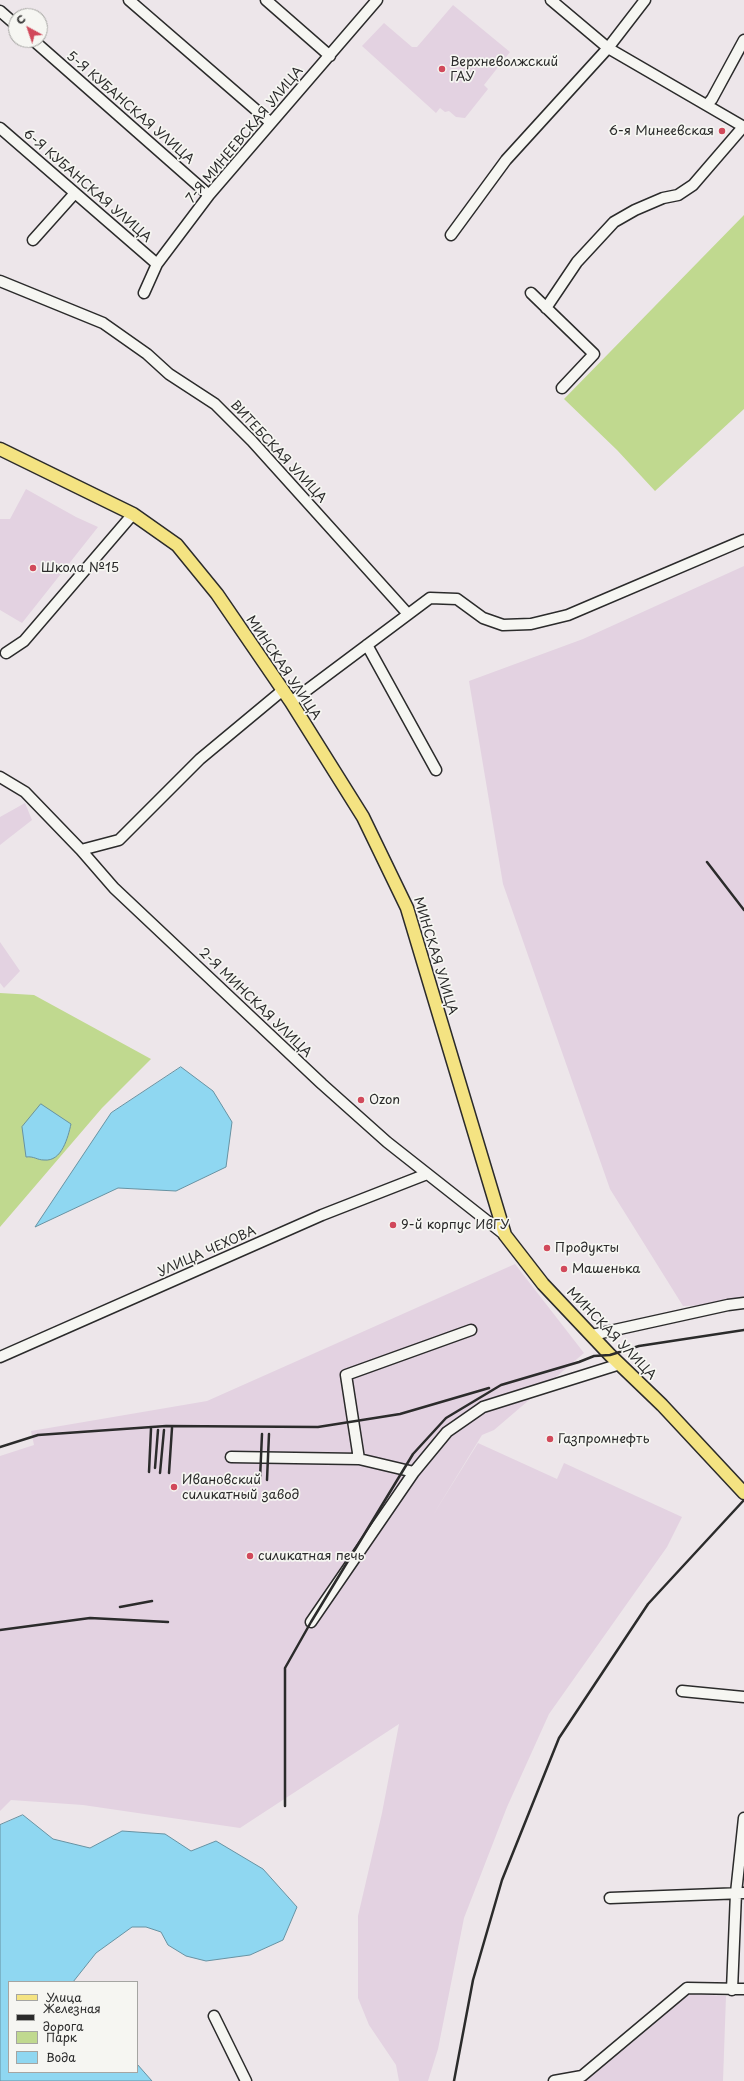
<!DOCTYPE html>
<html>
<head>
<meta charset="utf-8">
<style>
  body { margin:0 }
  #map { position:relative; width:744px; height:2081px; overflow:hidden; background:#ede6ea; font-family:"Playpen Sans",sans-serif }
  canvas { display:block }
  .legend { position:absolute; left:8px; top:1981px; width:130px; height:92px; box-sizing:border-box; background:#f6f6f2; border:1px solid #a5a5a2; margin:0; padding:5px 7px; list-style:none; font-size:12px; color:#2b2b2b }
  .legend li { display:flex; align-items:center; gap:8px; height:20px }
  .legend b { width:20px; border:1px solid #a5a5a2 }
  .north { position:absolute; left:8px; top:8px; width:40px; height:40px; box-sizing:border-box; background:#f6f6f2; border:1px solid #a5a5a2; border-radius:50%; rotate:320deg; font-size:11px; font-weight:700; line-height:16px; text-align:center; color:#2b2b2b }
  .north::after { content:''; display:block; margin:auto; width:14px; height:18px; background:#d1495b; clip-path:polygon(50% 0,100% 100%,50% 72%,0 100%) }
</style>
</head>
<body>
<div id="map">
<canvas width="744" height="2081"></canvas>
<ul class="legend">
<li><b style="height:5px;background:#f4e382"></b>Улица</li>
<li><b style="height:5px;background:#2b2b2b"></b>Железная дорога</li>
<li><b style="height:11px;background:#c0d98f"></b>Парк</li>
<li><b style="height:11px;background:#8fd7f1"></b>Вода</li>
</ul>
<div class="north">С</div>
</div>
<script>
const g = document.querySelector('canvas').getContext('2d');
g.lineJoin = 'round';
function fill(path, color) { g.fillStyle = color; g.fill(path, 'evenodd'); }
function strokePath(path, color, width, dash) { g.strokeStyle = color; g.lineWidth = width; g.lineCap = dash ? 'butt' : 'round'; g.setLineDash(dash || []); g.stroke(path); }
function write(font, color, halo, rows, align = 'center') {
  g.font = font + ' "Playpen Sans",sans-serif'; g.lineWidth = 3.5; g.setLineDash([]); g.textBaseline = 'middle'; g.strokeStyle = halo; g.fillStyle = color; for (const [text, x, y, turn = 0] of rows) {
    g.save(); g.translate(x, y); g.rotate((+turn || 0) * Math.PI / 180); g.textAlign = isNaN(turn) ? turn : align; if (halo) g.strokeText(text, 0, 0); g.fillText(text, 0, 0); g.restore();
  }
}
fill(new Path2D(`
  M 453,5 L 510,52 L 484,85 L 488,89 L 465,118 L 456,117 L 449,111 L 445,112 L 440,108 L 436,113 L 362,46 L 384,23 L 412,47 L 417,47 Z
  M 26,489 L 76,517 L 98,527 L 22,623 L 0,610 L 0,519 L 10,519 Z
  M 744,566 L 744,1304 L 683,1306 L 610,1189 L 503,884 L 469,681 L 583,639 Z
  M 25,803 L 32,820 L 0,845 L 0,817 Z
  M 0,942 L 20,971 L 4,988 L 0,983 Z
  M 515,1264 L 584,1353 L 494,1430 L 482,1435 L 433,1515 L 478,1443 L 557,1479 L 564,1463 L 682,1517 L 667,1547 L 549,1714 L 507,1807 L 464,1918 L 438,2049 L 428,2081 L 399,2081 L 396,2065 L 369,2025 L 358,1998 L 358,1916 L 382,1813 L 399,1724 L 240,1828 L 83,1805 L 11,1800 L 0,1811 L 0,1456 L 34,1445 L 31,1431 L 207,1401 Z
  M 690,1994 L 726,1996 L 723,2081 L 586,2081 Z`), '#e3d2e1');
fill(new Path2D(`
  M 744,215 L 744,409 L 655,491 L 617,450 L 564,399 Z
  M 0,993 L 34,995 L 151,1059 L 102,1108 L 0,1227 Z`), '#c0d98f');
const water = new Path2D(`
  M 181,1067 L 213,1091 L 232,1122 L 226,1167 L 176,1191 L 118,1188 L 35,1227 L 111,1113 Z
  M 41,1104 L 71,1124 C 68,1137 62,1162 44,1160 C 37,1160 34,1156 26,1157 L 22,1127 Z
  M 23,1815 L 53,1839 L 90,1848 L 122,1831 L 165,1834 L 191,1851 L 216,1841 L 263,1869 L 297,1907 L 283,1940 L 250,1955 L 206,1961 L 186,1956 L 168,1945 L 161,1932 L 146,1927 L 132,1927 L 96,1953 L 73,1982 L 9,1982 L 9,2072 L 137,2072 L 137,2064 L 152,2081 L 0,2081 L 0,1825 Z`);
fill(water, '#8fd7f1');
strokePath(water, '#6792a2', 1);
const minor = new Path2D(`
  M 129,0 L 270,122
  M 266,0 L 330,56
  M 551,0 L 608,48 L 744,127
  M 0,11 L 16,25
  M 33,40 L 209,195
  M 707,105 L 712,99 L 744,40
  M 0,128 L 157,264
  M 451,235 L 506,160 L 608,48 L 645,0
  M 33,240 L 75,193
  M 0,281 L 103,323 L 147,354 L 169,374 L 215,404 L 252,441 L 408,614
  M 144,293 L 157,264 L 209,195 L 377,0
  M 531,293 L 594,354 L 562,388
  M 546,308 L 577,262 L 614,222 L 635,210 L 663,198 L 678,195 L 693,185 L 743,127
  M 367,645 L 436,770
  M 6,653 L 24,641 L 133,514
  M 291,702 L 430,598 L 457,599 L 483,618 L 503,625 L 531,624 L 568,615 L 744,540
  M 0,777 L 25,792 L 81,850 L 114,888 L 322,1084 L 387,1142 L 505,1235
  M 81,850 L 119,840 L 200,759 L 283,690
  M 592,1335 L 728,1305 L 744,1303
  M 0,1357 L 322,1215 L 427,1174
  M 231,1457 L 359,1459
  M 414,1472 L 359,1459 L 346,1375 L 471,1330
  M 311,1622 L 414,1472 L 447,1432 L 483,1407 L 620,1364
  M 682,1691 L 744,1697
  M 610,1898 L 744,1893
  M 732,1990 L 736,1893 L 744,1818
  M 214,2016 L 246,2081
  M 554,2081 L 582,2076 L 687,1988 L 744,1989`);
const major = new Path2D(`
  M 0,449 L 133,514 L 177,545 L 217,594 L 291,702 L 363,817 L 407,908 L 505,1235 L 543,1284 L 610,1355 L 662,1405 L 744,1493`);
strokePath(minor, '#2b2b2b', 13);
strokePath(major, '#2b2b2b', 15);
strokePath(minor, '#f6f6f2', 10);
strokePath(major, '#f4e382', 12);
strokePath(new Path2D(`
  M 707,862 L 744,910
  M 0,1447 L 38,1435 L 166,1426 L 318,1427 L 400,1414 L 489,1388
  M 155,1468 L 158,1430
  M 149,1472 L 151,1429
  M 160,1473 L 164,1430
  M 169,1473 L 172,1428
  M 260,1479 L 262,1434
  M 267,1480 L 269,1434
  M 120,1607 L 152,1601
  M 0,1630 L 90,1618 L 168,1622
  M 285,1806 L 285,1668 L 311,1622 L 413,1454 L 446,1418 L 501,1385 L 579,1362 L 594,1356 L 610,1355 L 639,1346 L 744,1330
  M 454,2081 L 473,1980 L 502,1880 L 559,1738 L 648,1604 L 744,1500`), '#2b2b2b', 2.5);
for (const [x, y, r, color] of [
  [442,69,4,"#d1495b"],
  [722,131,4,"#d1495b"],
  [33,568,4,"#d1495b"],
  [361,1100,4,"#d1495b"],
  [393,1225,4,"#d1495b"],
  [547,1248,4,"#d1495b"],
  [564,1269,4,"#d1495b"],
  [550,1439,4,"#d1495b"],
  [174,1487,4,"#d1495b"],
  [250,1556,4,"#d1495b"]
]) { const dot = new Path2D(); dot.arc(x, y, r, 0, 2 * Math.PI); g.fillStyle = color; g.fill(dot); strokePath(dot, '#f6f6f2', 1.5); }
write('13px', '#2b2b2b', '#f6f6f2', [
  ["Верхневолжский",450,62],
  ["ГАУ",450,77],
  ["6-я Минеевская",714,131,"right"],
  ["Школа №15",41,568],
  ["Ozon",369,1100],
  ["9-й корпус ИвГУ",401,1225],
  ["Продукты",555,1248],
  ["Машенька",572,1269],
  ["Газпромнефть",558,1439],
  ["Ивановский",182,1480],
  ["силикатный завод",182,1495],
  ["силикатная печь",258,1556]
], 'left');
write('13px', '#2b2b2b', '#f6f6f2', [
  ["5-Я КУБАНСКАЯ УЛИЦА",130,108,41],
  ["7-Я МИНЕЕВСКАЯ УЛИЦА",245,135,-50],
  ["6-Я КУБАНСКАЯ УЛИЦА",87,186,41],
  ["ВИТЕБСКАЯ УЛИЦА",278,452,47],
  ["МИНСКАЯ УЛИЦА",283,668,56],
  ["МИНСКАЯ УЛИЦА",435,956,73],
  ["2-Я МИНСКАЯ УЛИЦА",255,1003,44],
  ["УЛИЦА ЧЕХОВА",207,1252,-24],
  ["МИНСКАЯ УЛИЦА",611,1334,46]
]);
</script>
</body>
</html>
